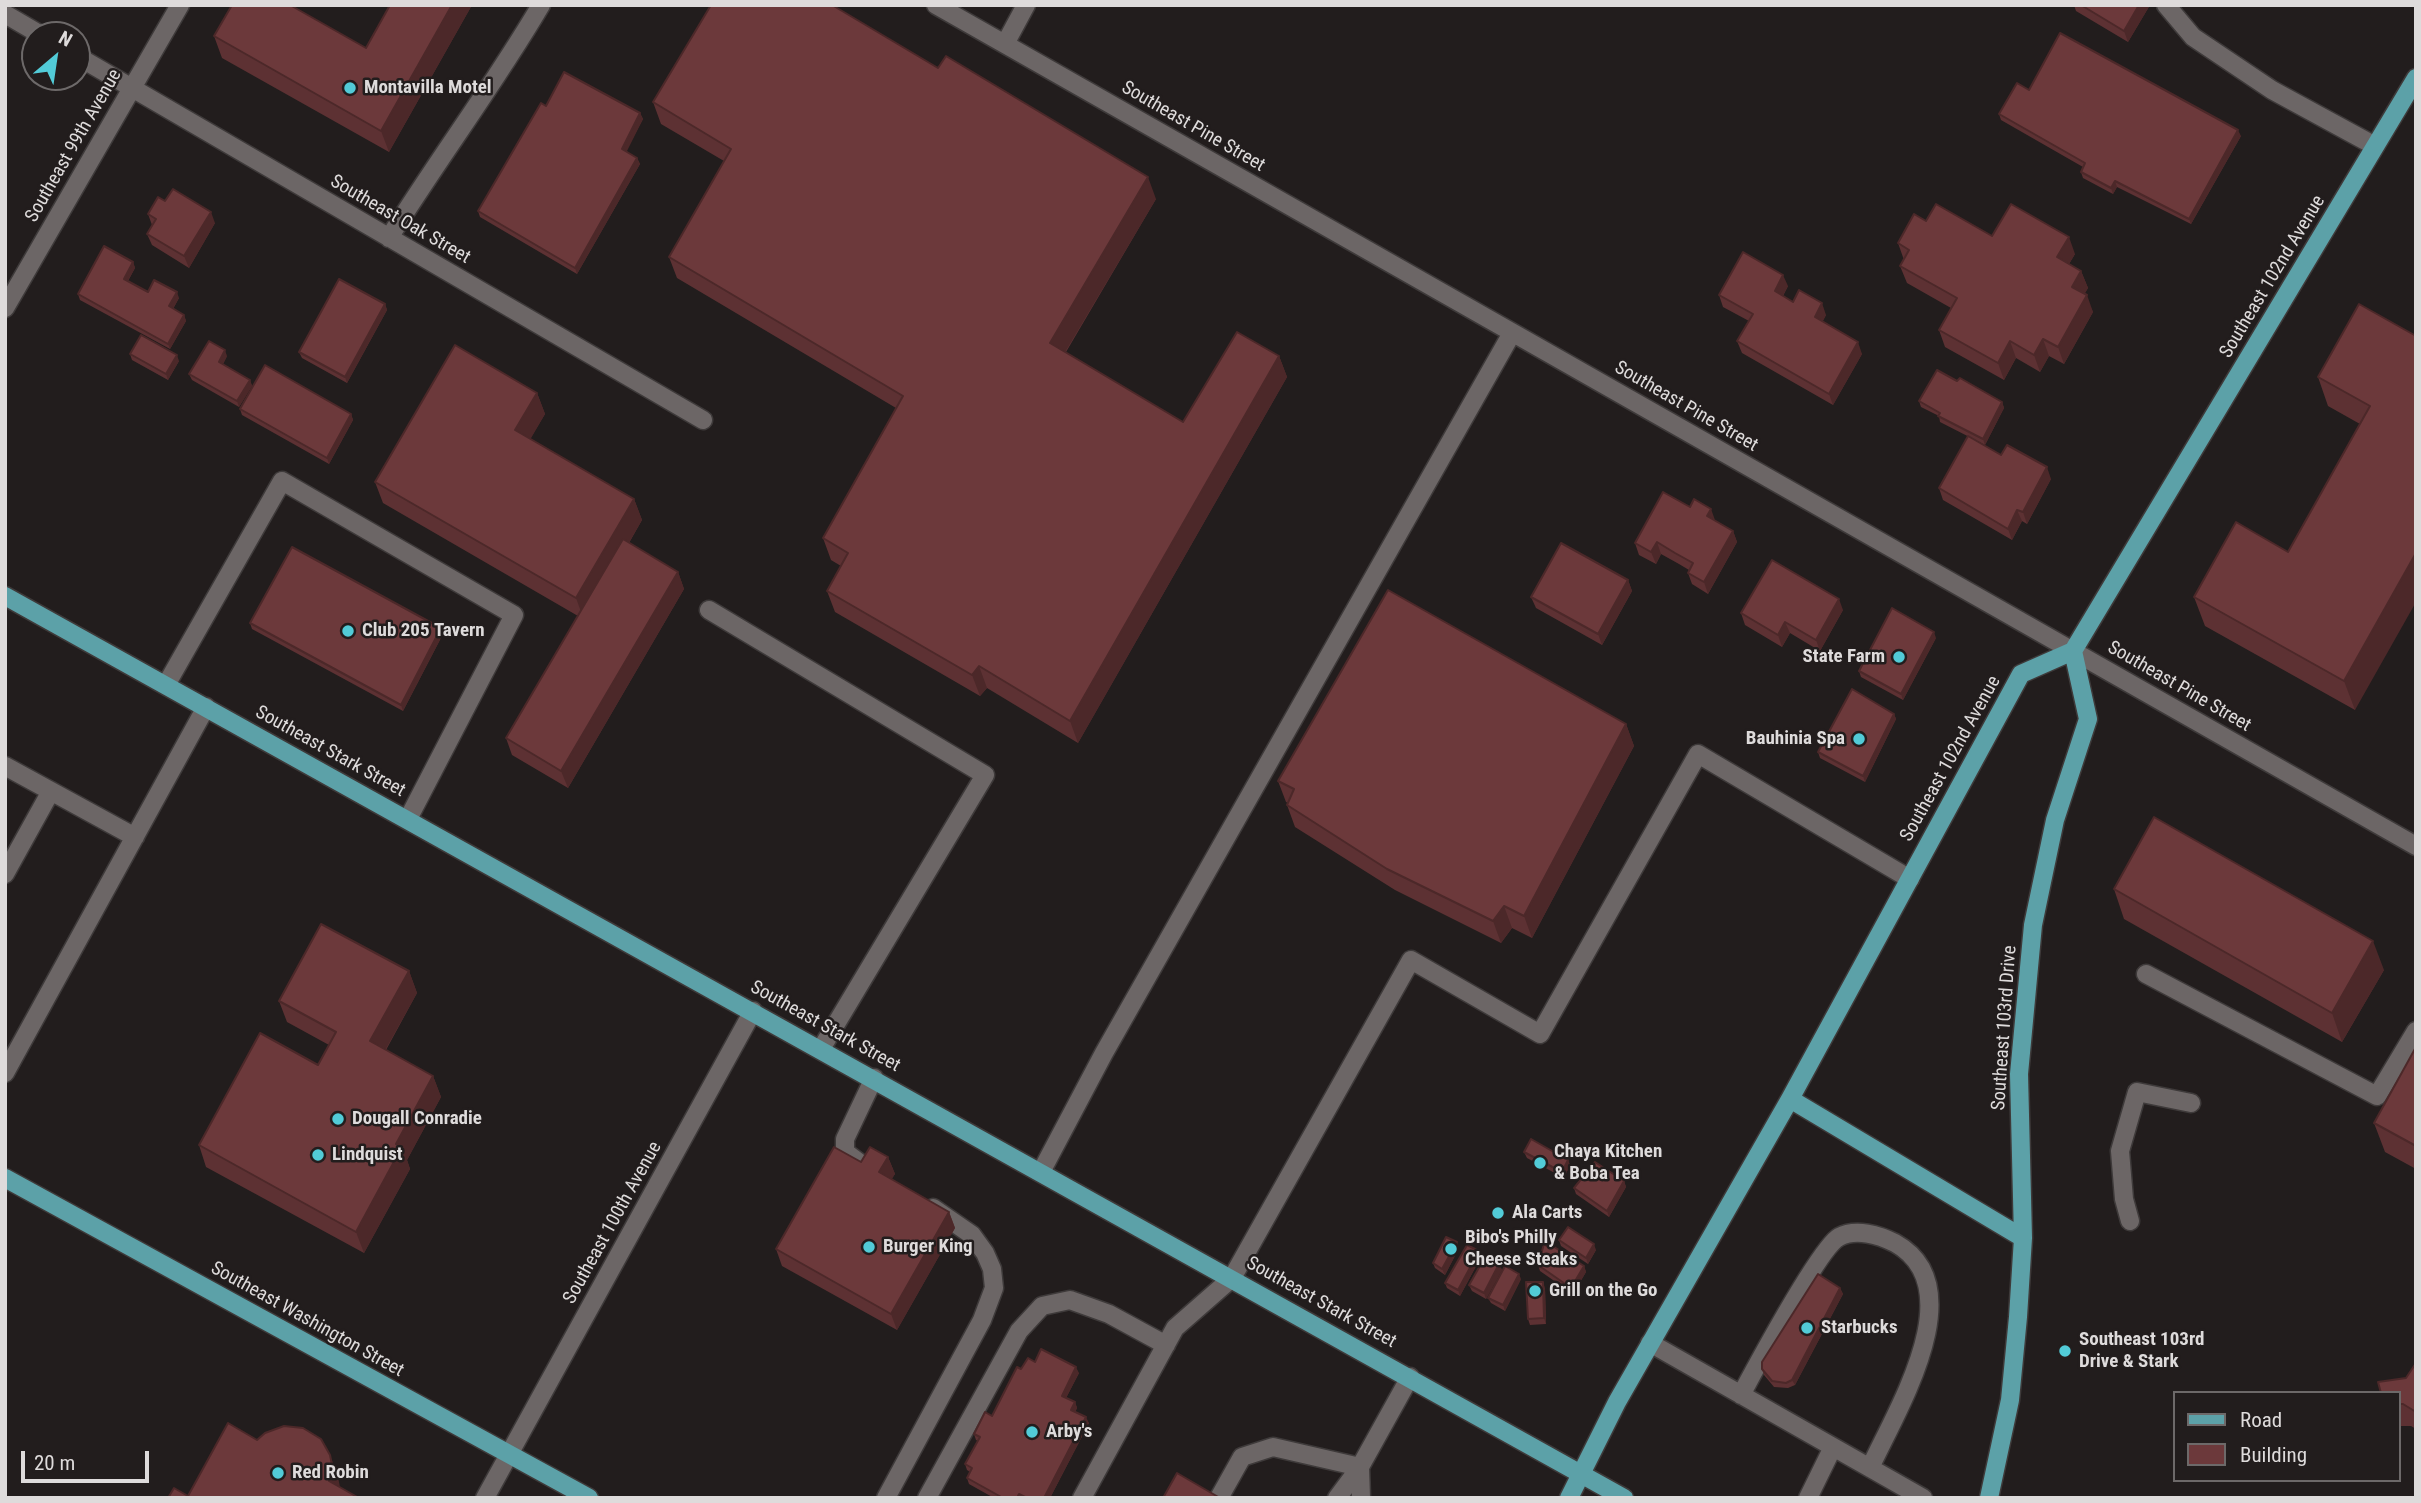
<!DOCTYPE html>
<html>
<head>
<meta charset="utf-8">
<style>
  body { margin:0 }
  #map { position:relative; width:2421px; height:1503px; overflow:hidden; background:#221d1d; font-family:"Roboto Condensed",sans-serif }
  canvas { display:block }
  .frame { position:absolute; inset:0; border:7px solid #dedbdb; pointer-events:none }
  .legend { position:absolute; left:2173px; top:1391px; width:228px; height:91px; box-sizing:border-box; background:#221d1d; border:2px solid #6d6969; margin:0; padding:9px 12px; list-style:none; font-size:21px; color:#dedbdb }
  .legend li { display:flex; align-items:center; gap:14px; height:35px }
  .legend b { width:35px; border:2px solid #6d6969 }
  .north { position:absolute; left:21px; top:21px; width:70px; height:70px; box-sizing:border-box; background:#221d1d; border:2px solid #6d6969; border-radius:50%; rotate:29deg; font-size:19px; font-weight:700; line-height:28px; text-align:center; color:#dedbdb }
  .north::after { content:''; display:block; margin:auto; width:24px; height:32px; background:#52cbd7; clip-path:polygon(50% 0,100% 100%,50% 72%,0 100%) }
  .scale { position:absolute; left:21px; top:1451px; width:128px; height:32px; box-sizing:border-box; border:4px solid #dedbdb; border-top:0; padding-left:9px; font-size:21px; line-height:24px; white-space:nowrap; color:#dedbdb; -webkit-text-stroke:5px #221d1d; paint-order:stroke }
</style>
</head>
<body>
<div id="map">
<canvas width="2421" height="1503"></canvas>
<div class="frame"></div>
<ul class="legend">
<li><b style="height:9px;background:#5ca1a8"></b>Road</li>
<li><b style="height:19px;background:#6c393b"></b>Building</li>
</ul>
<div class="north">N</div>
<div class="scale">20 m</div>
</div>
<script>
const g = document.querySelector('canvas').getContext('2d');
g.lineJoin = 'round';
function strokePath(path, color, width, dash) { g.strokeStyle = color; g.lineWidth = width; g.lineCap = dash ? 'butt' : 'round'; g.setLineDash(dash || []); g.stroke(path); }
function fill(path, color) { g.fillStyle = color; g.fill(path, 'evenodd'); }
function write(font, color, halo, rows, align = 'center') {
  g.font = font + ' "Roboto Condensed",sans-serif'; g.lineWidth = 5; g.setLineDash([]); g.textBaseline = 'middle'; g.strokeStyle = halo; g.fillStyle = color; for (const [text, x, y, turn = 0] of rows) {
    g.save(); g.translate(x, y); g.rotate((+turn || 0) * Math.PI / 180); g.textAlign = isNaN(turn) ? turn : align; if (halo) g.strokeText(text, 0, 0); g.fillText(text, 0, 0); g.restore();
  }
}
const minor = new Path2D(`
  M 936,5 L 2416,846
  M 2166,5 L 2193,37 L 2272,90 L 2375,146
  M 5,14 L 41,35
  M 1005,44 L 1026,5
  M 77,56 L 703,420
  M 389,238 C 438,159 494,85 541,5
  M 5,308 L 180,5
  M 709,610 L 985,775 L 821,1049
  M 166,685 L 282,481 L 514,615 L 408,819
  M 5,766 L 135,837
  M 5,874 L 51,791
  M 2146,974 L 2377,1096 L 2416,1031
  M 5,1073 L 206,707
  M 869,1170 L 845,1152 L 845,1139 L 874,1078
  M 1041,1172 L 1104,1053 L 1512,333
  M 2130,1221 L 2124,1199 L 2120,1151 L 2137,1092 L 2191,1103
  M 1650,1343 L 1923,1498
  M 1741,1395 C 1755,1369 1820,1247 1839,1237 C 1856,1228 1879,1235 1895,1243 C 1974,1287 1896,1411 1870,1468
  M 1360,1467 L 1361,1498
  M 485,1498 L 753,1011
  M 886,1498 L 982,1320 L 994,1288 L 992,1269 L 985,1253 L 972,1235 L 933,1208
  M 927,1498 L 1019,1331 L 1042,1306 L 1070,1300 L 1109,1314 L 1166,1345
  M 1082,1498 L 1175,1328 L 1232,1278 L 1411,960 L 1540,1034 L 1698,754 L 1910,879
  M 1219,1498 L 1242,1457 L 1273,1447 L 1360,1467
  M 1337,1498 L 1360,1467 L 1410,1377
  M 1808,1498 L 1833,1447`);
const major = new Path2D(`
  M 5,596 L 1624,1498
  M 1790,1099 L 2023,1238
  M 5,1178 L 589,1498
  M 1569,1498 L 1617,1402 L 1790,1099 L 2021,674 L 2073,651 L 2416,78
  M 1989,1498 L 2010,1400 L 2018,1317 L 2023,1238 L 2019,1074 L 2033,925 L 2055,820 L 2088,719 L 2073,651`);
strokePath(minor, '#3e3a3a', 21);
strokePath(major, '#3e3a3a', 21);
strokePath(minor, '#6c6666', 18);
strokePath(major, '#5ca1a8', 18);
fill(new Path2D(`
  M 390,5 L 472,5 L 389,152 L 222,58 L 214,36 L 366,48 Z
  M 2074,5 L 2150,5 L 2128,42 L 2076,11 Z
  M 2029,90 L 2241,136 L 2191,224 L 2117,187 L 2113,194 L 2083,178 L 2081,172 L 2083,167 L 2001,120 L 1999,114 Z
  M 653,102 L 1156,199 L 1066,352 L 1183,422 L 1279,356 L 1287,377 L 1078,743 L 987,688 L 980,696 L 835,612 L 827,591 L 841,566 L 831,560 L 823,538 L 896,408 L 677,278 L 669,257 L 724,161 L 661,124 Z
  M 546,106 L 640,113 L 643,119 L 626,151 L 637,158 L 640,164 L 577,274 L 480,217 L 478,211 Z
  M 148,214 L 215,223 L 189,268 L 152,245 L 147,234 L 152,225 Z
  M 1926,221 L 2075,254 L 2069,264 L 2081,271 L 2088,288 L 2084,294 L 2093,312 L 2064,364 L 2049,356 L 2040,372 L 2016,358 L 2004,380 L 1945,347 L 1939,330 L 1951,308 L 1907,283 L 1900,266 L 1904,260 L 1898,243 Z
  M 133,262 L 135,268 L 128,281 L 148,292 L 179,298 L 173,309 L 184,315 L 186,321 L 170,349 L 80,300 L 78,294 Z
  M 1788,286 L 1783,296 L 1793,302 L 1826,315 L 1822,322 L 1862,354 L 1833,405 L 1742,353 L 1737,341 L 1749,321 L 1723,307 L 1719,295 Z
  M 385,304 L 387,310 L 347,383 L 302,358 L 299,352 Z
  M 2416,336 L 2355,710 L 2205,626 L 2194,597 L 2288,552 L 2360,424 L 2328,406 L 2318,377 Z
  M 130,354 L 179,361 L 168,380 L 132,360 Z
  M 227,356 L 223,364 L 250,380 L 252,386 L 239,407 L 192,380 L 189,374 Z
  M 1957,381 L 2002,402 L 2004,408 L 1985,445 L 1940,422 L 1939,416 L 1921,407 L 1919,401 Z
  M 537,393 L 545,414 L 530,439 L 634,499 L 642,520 L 629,543 L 678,572 L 684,589 L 568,788 L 512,755 L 506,738 L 578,616 L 383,503 L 375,482 Z
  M 240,409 L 351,414 L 353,420 L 329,464 L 242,415 Z
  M 2001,455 L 2051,479 L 2027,524 L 2022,521 L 2012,540 L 1943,500 L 1939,488 Z
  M 1715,521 L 1733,531 L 1737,542 L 1708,594 L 1692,584 L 1688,573 L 1689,570 L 1679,564 L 1661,554 L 1656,564 L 1639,555 L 1635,543 Z
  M 1628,580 L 1632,591 L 1602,645 L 1536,608 L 1531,597 Z
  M 1843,610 L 1820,651 L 1790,633 L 1782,647 L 1745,625 L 1741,613 Z
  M 250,623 L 443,634 L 403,711 L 252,629 Z
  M 1936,638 L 1903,700 L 1861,677 L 1859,671 Z
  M 1894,714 L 1896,719 L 1865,782 L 1820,758 L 1818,752 Z
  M 1626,724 L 1634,746 L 1532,938 L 1512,928 L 1501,943 L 1395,890 L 1295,827 L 1287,805 L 1288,803 L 1286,802 L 1278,781 Z
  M 2114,889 L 2384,970 L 2342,1042 L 2124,919 Z
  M 409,971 L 417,993 L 386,1050 L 433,1076 L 441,1097 L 407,1160 L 410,1169 L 364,1253 L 206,1167 L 199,1145 L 318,1065 L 329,1045 L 287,1022 L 279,1001 Z
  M 2416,1047 L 2416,1169 L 2385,1152 L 2374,1123 Z
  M 1524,1152 L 1568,1160 L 1570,1165 L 1564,1178 L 1527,1158 Z
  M 888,1157 L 895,1174 L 891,1179 L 949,1212 L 955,1228 L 897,1330 L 782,1266 L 776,1249 L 861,1162 Z
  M 1624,1181 L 1626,1187 L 1609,1217 L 1576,1194 L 1574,1188 Z
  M 1559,1240 L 1596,1250 L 1588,1264 L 1561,1246 Z
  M 1459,1248 L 1445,1275 L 1435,1268 L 1433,1263 Z
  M 1549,1248 L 1584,1266 L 1586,1272 L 1573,1294 L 1540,1271 L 1538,1265 Z
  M 1481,1257 L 1460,1296 L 1447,1288 L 1445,1283 Z
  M 1499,1264 L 1502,1270 L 1486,1299 L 1472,1291 L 1469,1285 Z
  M 1521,1279 L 1505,1311 L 1491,1303 L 1488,1298 Z
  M 1545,1288 L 1546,1324 L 1530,1325 L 1528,1319 Z
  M 1840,1288 L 1843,1294 L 1795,1385 L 1788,1388 L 1774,1387 L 1764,1375 L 1762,1369 Z
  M 1035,1362 L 1079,1373 L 1066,1398 L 1075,1402 L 1077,1408 L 1075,1412 L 1089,1423 L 1050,1498 L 994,1498 L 969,1484 L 967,1478 L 970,1472 L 967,1470 L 965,1464 L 978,1441 L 976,1440 L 974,1434 L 992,1416 Z
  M 2416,1363 L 2416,1429 L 2411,1426 L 2398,1426 L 2398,1393 Z`), '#5d3133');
fill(new Path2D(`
  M 452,5 L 472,5 L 389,152 L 381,131 Z
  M 2139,5 L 2150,5 L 2128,42 L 2124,31 Z
  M 640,113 L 643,119 L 625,155 L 622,149 Z
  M 2238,130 L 2241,136 L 2191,224 L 2189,219 Z
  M 637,158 L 640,164 L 577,274 L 575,268 Z
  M 1148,177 L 1156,199 L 1058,364 L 1050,343 Z
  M 2115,181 L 2117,187 L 2113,194 L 2111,188 Z
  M 211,212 L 215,223 L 189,268 L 184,256 Z
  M 2069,237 L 2075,254 L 2063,274 L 2057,257 Z
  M 133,262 L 135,268 L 126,284 L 124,279 Z
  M 2081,271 L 2088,288 L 2079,304 L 2072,287 Z
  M 1783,275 L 1788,286 L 1779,303 L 1775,291 Z
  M 177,292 L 179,298 L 171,312 L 169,306 Z
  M 2087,295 L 2093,312 L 2064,364 L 2058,347 Z
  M 1822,303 L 1826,315 L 1819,329 L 1815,317 Z
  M 385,304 L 387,310 L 347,383 L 345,377 Z
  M 184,315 L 186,321 L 170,349 L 168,344 Z
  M 2043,339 L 2049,356 L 2040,372 L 2034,355 Z
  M 2010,341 L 2016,358 L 2004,380 L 1998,363 Z
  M 1858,342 L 1862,354 L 1833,405 L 1829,394 Z
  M 225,350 L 227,356 L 221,368 L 219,362 Z
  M 177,355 L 179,361 L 168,380 L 166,374 Z
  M 1279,356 L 1287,377 L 1078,743 L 1070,721 Z
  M 250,380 L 252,386 L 239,407 L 237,401 Z
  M 537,393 L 545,414 L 523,452 L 515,430 Z
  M 2002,402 L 2004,408 L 1985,445 L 1983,439 Z
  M 351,414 L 353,420 L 329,464 L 327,458 Z
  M 2047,467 L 2051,479 L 2027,524 L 2023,512 Z
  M 634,499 L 642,520 L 584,620 L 576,598 Z
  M 1711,509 L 1715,520 L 1707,516 Z
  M 2017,510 L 2022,521 L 2012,540 L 2008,529 Z
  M 1733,531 L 1737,542 L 1708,594 L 1704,582 Z
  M 1657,542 L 1661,554 L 1656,564 L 1651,552 Z
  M 2416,553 L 2416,602 L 2355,710 L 2344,681 Z
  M 678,572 L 684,589 L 568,788 L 561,771 Z
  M 1628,580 L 1632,591 L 1602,645 L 1598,634 Z
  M 1839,599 L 1843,610 L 1820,651 L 1816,640 Z
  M 1785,622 L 1790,633 L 1782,647 L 1778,635 Z
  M 441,628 L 443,634 L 403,711 L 401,705 Z
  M 1934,632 L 1936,638 L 1903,700 L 1901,694 Z
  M 979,666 L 987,688 L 980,696 L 972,675 Z
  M 1894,714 L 1896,719 L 1865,782 L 1863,776 Z
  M 1626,724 L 1634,746 L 1532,938 L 1524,916 Z
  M 1504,906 L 1512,928 L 1501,943 L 1493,921 Z
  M 2373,941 L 2384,970 L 2342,1042 L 2332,1013 Z
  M 409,971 L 417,993 L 378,1063 L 370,1041 Z
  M 433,1076 L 441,1097 L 407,1160 L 410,1169 L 364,1253 L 356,1232 L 396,1144 Z
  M 888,1157 L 895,1174 L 886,1189 L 879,1172 Z
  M 1568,1160 L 1570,1165 L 1564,1178 L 1562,1172 Z
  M 1624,1181 L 1626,1187 L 1609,1217 L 1607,1211 Z
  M 949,1212 L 955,1228 L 897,1330 L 891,1314 Z
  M 1457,1242 L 1459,1248 L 1445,1275 L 1442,1269 Z
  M 1594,1244 L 1596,1250 L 1588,1264 L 1586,1258 Z
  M 1479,1251 L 1481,1257 L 1460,1296 L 1458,1290 Z
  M 1499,1264 L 1502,1270 L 1486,1299 L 1484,1293 Z
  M 1584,1266 L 1586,1272 L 1573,1294 L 1571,1288 Z
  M 1519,1274 L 1521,1279 L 1505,1311 L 1503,1305 Z
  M 1543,1282 L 1545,1288 L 1546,1324 L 1544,1318 Z
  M 1840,1288 L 1843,1294 L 1795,1385 L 1792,1380 Z
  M 1076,1367 L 1079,1373 L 1064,1402 L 1062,1396 Z
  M 1075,1402 L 1077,1408 L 1073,1416 L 1071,1410 Z
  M 1086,1417 L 1089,1423 L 1050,1498 L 1044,1498 Z
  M 330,1455 L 338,1477 L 341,1492 L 329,1481 Z`), '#4c2829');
const building = new Path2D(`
  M 232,5 L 290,5 L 366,48 L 390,5 L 452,5 L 381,131 L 214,36 Z
  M 711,5 L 832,5 L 938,68 L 946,56 L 1148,177 L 1050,343 L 1183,422 L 1237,332 L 1279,356 L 1070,721 L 979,666 L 972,675 L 827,591 L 848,553 L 823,538 L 903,396 L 669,257 L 731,149 L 653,102 Z
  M 2081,5 L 2139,5 L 2124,31 Z
  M 2060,33 L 2238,130 L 2189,219 L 2115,181 L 2111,188 L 2081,172 L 2085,163 L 1999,114 L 2017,83 L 2029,90 Z
  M 564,72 L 640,113 L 622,149 L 637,158 L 575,268 L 478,211 L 541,103 L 546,106 Z
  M 173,189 L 211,212 L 184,256 L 147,234 L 156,219 L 148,214 L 158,197 L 165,201 Z
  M 1936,204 L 1992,236 L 2011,204 L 2069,237 L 2057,257 L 2081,271 L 2072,287 L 2087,295 L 2058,347 L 2043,339 L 2034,355 L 2010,341 L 1998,363 L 1939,330 L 1957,298 L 1900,266 L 1909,250 L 1898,243 L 1914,214 L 1926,221 Z
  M 104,246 L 133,262 L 124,279 L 148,292 L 154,280 L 177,292 L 169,306 L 184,315 L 168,344 L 78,294 Z
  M 1743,252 L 1783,275 L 1775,291 L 1793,302 L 1799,290 L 1822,303 L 1815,317 L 1858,342 L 1829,394 L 1737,341 L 1753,314 L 1719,295 Z
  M 339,279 L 385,304 L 345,377 L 299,352 Z
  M 2359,304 L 2416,336 L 2416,553 L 2344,681 L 2194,597 L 2236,522 L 2288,552 L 2370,406 L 2318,377 Z
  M 141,335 L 177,355 L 166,374 L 130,354 Z
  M 209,341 L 225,350 L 219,362 L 250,380 L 237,401 L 189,374 Z
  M 455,345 L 537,393 L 515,430 L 634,499 L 576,598 L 375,482 Z
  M 265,365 L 351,414 L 327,458 L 240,409 Z
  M 1937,370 L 1957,381 L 1960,378 L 2002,402 L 1983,439 L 1938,416 L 1940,413 L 1919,401 Z
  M 1968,436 L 2001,455 L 2007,445 L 2047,467 L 2023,512 L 2017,510 L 2008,529 L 1939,488 Z
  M 1663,492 L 1690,507 L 1694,499 L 1711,509 L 1707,516 L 1733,531 L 1704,582 L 1688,573 L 1693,563 L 1675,553 L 1657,542 L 1651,552 L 1635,543 Z
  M 623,539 L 678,572 L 561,771 L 506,738 Z
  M 1561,543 L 1628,580 L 1598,634 L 1531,597 Z
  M 292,547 L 441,628 L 401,705 L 250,623 Z
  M 1772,560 L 1839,599 L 1816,640 L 1785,622 L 1778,635 L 1741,613 Z
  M 1388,590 L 1626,724 L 1524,916 L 1504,906 L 1493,921 L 1387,869 L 1287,805 L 1294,789 L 1278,781 Z
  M 1892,608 L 1934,632 L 1901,694 L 1859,671 Z
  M 1852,689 L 1894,714 L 1863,776 L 1818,752 Z
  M 2154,817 L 2373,941 L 2332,1013 L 2114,889 Z
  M 321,924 L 409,971 L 370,1041 L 433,1076 L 396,1144 L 402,1147 L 356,1232 L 199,1145 L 260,1033 L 318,1065 L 336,1032 L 279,1001 Z
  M 2416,1047 L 2416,1146 L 2374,1123 Z
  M 1531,1139 L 1568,1160 L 1562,1172 L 1524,1152 Z
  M 834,1147 L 861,1162 L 870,1147 L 888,1157 L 879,1172 L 949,1212 L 891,1314 L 776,1249 Z
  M 1595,1162 L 1624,1181 L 1607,1211 L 1574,1188 Z
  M 1568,1227 L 1594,1244 L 1586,1258 L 1559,1240 Z
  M 1446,1237 L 1457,1242 L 1442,1269 L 1433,1263 Z
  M 1544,1244 L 1549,1248 L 1551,1245 L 1584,1266 L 1571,1288 L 1538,1265 Z
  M 1467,1245 L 1479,1251 L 1458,1290 L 1445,1283 Z
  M 1485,1257 L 1499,1264 L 1484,1293 L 1469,1285 Z
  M 1505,1266 L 1519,1274 L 1503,1305 L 1488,1298 Z
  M 1818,1274 L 1840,1288 L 1792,1380 L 1786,1383 L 1772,1381 L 1762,1369 L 1762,1362 Z
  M 1526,1282 L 1543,1282 L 1544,1318 L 1528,1319 Z
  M 1041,1349 L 1076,1367 L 1062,1396 L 1075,1402 L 1071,1410 L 1086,1417 L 1044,1498 L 1027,1498 L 1019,1494 L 1017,1498 L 1003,1498 L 967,1478 L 972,1468 L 965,1464 L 980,1437 L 974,1434 L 985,1412 L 992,1416 L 1017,1367 L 1021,1369 L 1028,1358 L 1035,1362 Z
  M 2416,1363 L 2416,1412 L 2403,1404 L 2398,1404 L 2398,1393 L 2381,1393 L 2378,1382 L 2406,1378 Z
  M 228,1423 L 257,1440 L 265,1433 L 284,1426 L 303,1428 L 321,1439 L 330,1455 L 333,1470 L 329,1481 L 359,1498 L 168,1498 L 174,1488 L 188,1496 Z
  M 1177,1473 L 1220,1498 L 1163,1498 Z`);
fill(building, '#6c393b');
strokePath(building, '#4c2829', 2);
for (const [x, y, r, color] of [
  [350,88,7,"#52cbd7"],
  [348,631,7,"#52cbd7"],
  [1899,657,7,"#52cbd7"],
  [1859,739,7,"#52cbd7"],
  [338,1119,7,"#52cbd7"],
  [318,1155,7,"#52cbd7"],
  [1540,1163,7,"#52cbd7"],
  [1498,1213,7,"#52cbd7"],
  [869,1247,7,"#52cbd7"],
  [1451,1249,7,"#52cbd7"],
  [1535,1291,7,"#52cbd7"],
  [1807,1328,7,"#52cbd7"],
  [2065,1351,7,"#52cbd7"],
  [1032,1432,7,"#52cbd7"],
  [278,1473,7,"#52cbd7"]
]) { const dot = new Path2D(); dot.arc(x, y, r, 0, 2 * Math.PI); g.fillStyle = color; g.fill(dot); strokePath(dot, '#221d1d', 2.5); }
write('bold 19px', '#dedbdb', '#221d1d', [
  ["Montavilla Motel",364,88],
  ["Club 205 Tavern",362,631],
  ["State Farm",1885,657,"right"],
  ["Bauhinia Spa",1845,739,"right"],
  ["Dougall Conradie",352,1119],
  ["Chaya Kitchen",1554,1152],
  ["& Boba Tea",1554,1174],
  ["Lindquist",332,1155],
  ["Ala Carts",1512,1213],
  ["Bibo's Philly",1465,1238],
  ["Cheese Steaks",1465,1260],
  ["Burger King",883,1247],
  ["Grill on the Go",1549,1291],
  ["Starbucks",1821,1328],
  ["Southeast 103rd",2079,1340],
  ["Drive & Stark",2079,1362],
  ["Arby's",1046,1432],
  ["Red Robin",292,1473]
], 'left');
write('19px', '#dedbdb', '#221d1d', [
  ["Southeast Pine Street",1193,127,30],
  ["Southeast 99th Avenue",74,146,-60],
  ["Southeast Oak Street",400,220,30],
  ["Southeast 102nd Avenue",2273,277,-59],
  ["Southeast Pine Street",1686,407,30],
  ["Southeast Pine Street",2179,687,30],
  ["Southeast Stark Street",330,752,29],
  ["Southeast 102nd Avenue",1951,759,-61],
  ["Southeast Stark Street",825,1027,29],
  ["Southeast 103rd Drive",2005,1028,-86],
  ["Southeast 100th Avenue",613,1223,-61],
  ["Southeast Stark Street",1321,1303,29],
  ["Southeast Washington Street",307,1320,29]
]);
</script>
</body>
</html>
